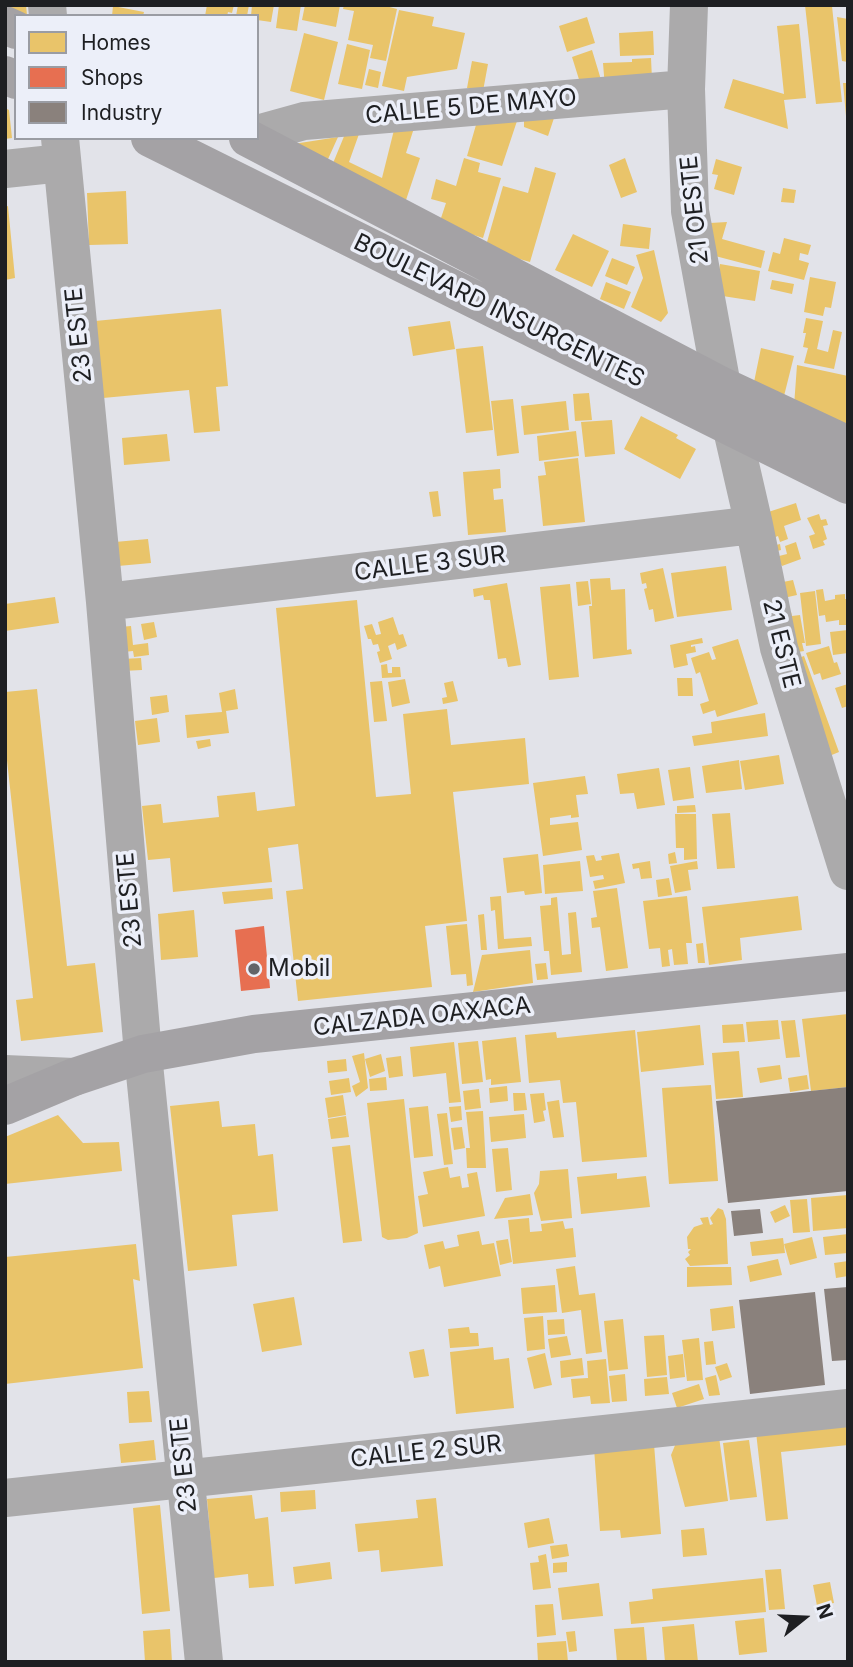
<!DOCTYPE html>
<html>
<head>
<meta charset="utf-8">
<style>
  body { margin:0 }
  #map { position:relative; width:853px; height:1667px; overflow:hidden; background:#e2e3e9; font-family:Inter,sans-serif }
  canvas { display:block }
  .frame { position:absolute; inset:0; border:7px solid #1e1f22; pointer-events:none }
  .legend { position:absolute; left:14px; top:14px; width:245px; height:126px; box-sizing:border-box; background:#eceff9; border:2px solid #9a9ca3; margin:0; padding:9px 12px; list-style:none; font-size:21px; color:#1e1f22 }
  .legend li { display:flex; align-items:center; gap:14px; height:35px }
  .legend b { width:35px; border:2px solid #9a9ca3 }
  .north { position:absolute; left:769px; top:1583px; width:70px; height:70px; -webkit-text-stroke:5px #eceff9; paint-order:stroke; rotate:72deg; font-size:19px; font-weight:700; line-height:28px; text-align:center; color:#1e1f22 }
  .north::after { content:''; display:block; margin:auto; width:24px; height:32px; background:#1e1f22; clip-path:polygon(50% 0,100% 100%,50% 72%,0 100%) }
</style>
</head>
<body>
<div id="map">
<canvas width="853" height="1667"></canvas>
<div class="frame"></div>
<ul class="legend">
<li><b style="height:19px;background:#e9c46a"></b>Homes</li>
<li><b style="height:19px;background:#e76f51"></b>Shops</li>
<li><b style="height:19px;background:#8a817c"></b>Industry</li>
</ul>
<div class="north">N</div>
</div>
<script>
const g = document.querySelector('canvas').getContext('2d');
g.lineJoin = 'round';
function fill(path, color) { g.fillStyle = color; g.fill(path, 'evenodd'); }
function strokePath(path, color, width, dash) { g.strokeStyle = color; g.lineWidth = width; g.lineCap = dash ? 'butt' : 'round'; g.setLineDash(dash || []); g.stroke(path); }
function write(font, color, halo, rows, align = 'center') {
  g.font = font + ' Inter,sans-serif'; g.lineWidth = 7; g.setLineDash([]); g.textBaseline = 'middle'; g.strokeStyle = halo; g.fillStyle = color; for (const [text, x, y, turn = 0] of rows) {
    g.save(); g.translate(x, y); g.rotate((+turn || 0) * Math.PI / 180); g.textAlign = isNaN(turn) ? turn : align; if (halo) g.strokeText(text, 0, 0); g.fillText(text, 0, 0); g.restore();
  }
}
fill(new Path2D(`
  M 5,5 L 26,5 L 27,15 L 5,9 Z
  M 207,5 L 234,5 L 232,13 L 228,12 L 227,16 L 205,16 Z
  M 238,5 L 249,5 L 247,16 L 236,16 Z
  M 252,5 L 274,5 L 271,22 L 257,20 L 257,16 L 251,16 Z
  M 279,5 L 301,5 L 297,31 L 276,28 Z
  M 305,5 L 340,5 L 336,27 L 302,20 Z
  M 344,5 L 382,5 L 397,9 L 386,61 L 370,58 L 373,45 L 348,40 L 354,11 L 343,9 Z
  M 805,5 L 832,6 L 842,102 L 816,104 Z
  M 113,6 L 144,12 L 143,16 L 112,16 Z
  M 399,10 L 434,17 L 432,26 L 465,33 L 457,69 L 407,77 L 404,91 L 382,86 Z
  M 587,17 L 595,43 L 567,52 L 559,26 Z
  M 837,17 L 848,19 L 848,62 L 842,61 Z
  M 799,24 L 806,98 L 784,100 L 788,129 L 724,108 L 733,79 L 784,94 L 777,26 Z
  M 653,31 L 654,55 L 620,56 L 619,33 Z
  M 304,33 L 338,42 L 324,100 L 290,91 Z
  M 347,44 L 370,50 L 362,89 L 338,84 Z
  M 592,50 L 602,83 L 582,89 L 572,57 Z
  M 651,58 L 652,79 L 605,88 L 603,63 L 632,62 L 632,59 Z
  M 472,61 L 488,64 L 483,91 L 467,88 Z
  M 369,69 L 381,72 L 378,88 L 365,85 Z
  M 843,83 L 848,83 L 848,116 L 846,116 Z
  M 5,108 L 9,110 L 12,138 L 5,139 Z
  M 524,114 L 555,115 L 548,136 L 524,127 Z
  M 519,115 L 502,166 L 467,156 L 478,118 Z
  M 414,128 L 406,153 L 420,158 L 405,203 L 331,168 L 345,134 L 359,134 L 349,162 L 382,178 L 394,130 Z
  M 338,137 L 324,168 L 287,145 Z
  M 464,158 L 480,163 L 478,172 L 501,178 L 483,238 L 439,224 L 446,203 L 431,199 L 436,179 L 456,186 Z
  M 625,158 L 637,192 L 621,198 L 609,165 Z
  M 716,159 L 742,167 L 734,195 L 714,189 L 718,175 L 712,174 Z
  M 535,167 L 556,173 L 530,262 L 485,249 L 503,186 L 528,193 Z
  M 783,188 L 796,190 L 794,203 L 781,202 Z
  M 126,191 L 128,244 L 89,245 L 87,193 Z
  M 8,206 L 15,278 L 5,280 L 5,207 Z
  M 727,222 L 722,239 L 765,251 L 761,268 L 700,252 L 693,224 Z
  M 623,224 L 651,228 L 649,249 L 620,246 Z
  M 573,234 L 609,251 L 592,287 L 555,270 Z
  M 784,238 L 811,245 L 808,255 L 800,253 L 799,260 L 809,263 L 804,280 L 768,271 L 773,252 L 780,254 Z
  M 654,250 L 668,313 L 661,322 L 631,307 L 643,278 L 636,255 Z
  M 612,258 L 635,267 L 627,285 L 605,276 Z
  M 720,264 L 760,271 L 755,301 L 716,295 Z
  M 810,277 L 836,282 L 831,308 L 825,307 L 823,316 L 804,312 Z
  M 772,280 L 794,284 L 792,294 L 770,289 Z
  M 606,282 L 631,292 L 624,309 L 600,299 Z
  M 221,309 L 228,386 L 216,387 L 220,431 L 194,433 L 189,390 L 103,398 L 95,321 Z
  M 806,318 L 823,321 L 817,349 L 828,352 L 833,330 L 842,332 L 834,369 L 804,363 L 808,348 L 803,347 L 806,333 L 803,333 Z
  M 450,321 L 455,349 L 413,356 L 408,327 Z
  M 483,346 L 493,430 L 466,433 L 456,349 Z
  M 761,348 L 794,356 L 784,396 L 754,382 Z
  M 797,365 L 848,376 L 848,432 L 794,406 Z
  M 589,393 L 592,420 L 575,421 L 573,394 Z
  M 513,399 L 519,453 L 497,456 L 491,401 Z
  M 566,401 L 569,430 L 524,435 L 521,406 Z
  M 641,416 L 678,435 L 676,438 L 696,449 L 680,479 L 624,449 Z
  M 612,420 L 615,454 L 585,457 L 581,422 Z
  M 576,431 L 579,456 L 539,461 L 537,436 Z
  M 167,434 L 170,461 L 124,465 L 122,438 Z
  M 578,458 L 585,522 L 543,526 L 538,476 L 546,475 L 544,462 Z
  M 500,469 L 501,488 L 493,489 L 494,500 L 503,499 L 506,532 L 468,535 L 463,472 Z
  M 438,491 L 441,516 L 433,517 L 429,492 Z
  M 796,503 L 801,520 L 784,526 L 788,539 L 780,542 L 778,536 L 773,538 L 759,515 Z
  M 819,514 L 821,520 L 826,519 L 828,525 L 823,526 L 827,539 L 823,541 L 825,545 L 813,549 L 809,536 L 815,534 L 807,518 Z
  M 148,539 L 151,563 L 118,566 L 115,542 Z
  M 796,542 L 801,559 L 782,566 L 768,547 L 780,544 L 781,550 L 777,551 L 779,556 L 787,554 L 785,546 Z
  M 726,566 L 732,610 L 677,617 L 671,573 Z
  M 663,568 L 674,618 L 655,622 L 653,609 L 649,610 L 644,589 L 647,588 L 646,583 L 642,584 L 640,573 Z
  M 610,578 L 611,590 L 625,589 L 627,650 L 631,649 L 632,654 L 593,659 L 589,606 L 592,606 L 590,579 Z
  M 793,580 L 797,595 L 779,599 L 783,582 Z
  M 588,581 L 591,604 L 578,606 L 576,582 Z
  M 507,583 L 521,665 L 508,667 L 506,658 L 498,659 L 490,600 L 484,600 L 483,595 L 474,597 L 473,589 Z
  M 570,584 L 579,677 L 549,680 L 540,587 Z
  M 823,589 L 825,601 L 835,599 L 835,595 L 845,594 L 845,599 L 848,599 L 848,625 L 839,625 L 839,620 L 826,622 L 825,615 L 819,616 L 816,590 Z
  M 815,591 L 821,644 L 806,646 L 800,593 Z
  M 55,597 L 59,623 L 5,631 L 5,604 Z
  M 357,600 L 376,797 L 411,794 L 403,714 L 447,709 L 451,745 L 525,738 L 529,784 L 453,792 L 467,921 L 425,926 L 432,987 L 298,1001 L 286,891 L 303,889 L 298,844 L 268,848 L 272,882 L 173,892 L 170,858 L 148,860 L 142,806 L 161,804 L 163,823 L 219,817 L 217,796 L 255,792 L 257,811 L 295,806 L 276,608 Z
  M 791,612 L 792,616 L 800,615 L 805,643 L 802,643 L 804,651 L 786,654 L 783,614 Z
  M 393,617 L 399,635 L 403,634 L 407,646 L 397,650 L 395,643 L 388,646 L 392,659 L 380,663 L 377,652 L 380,651 L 378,644 L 373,645 L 371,639 L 368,639 L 364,626 L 372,624 L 376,635 L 381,634 L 378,622 Z
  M 154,622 L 157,637 L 144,640 L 141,624 Z
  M 131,626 L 133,645 L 148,643 L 149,655 L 134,657 L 133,651 L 123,652 L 120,627 Z
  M 848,630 L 848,653 L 833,655 L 830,632 Z
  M 702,638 L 703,643 L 691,645 L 691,647 L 695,646 L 696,652 L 686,654 L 688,665 L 674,668 L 670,645 Z
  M 738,639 L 758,704 L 717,717 L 715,710 L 703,714 L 700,704 L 709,701 L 700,672 L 696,674 L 691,658 L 709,652 L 712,660 L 716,659 L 712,647 Z
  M 829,646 L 834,663 L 837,662 L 841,674 L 822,680 L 820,673 L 814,675 L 806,653 Z
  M 804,656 L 839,752 L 822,759 L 787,662 Z
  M 141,658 L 142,670 L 123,671 L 122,659 Z
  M 387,664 L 388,673 L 392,673 L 392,667 L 400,667 L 401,677 L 382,678 L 381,665 Z
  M 677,678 L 692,678 L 693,696 L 678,696 Z
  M 405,679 L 410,703 L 392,707 L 388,682 Z
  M 382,681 L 387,721 L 374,722 L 370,682 Z
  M 453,681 L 458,701 L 443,704 L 442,698 L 447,697 L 444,683 Z
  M 848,684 L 848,706 L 842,708 L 835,688 Z
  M 37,689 L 67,966 L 95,963 L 103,1032 L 21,1041 L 16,1000 L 33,998 L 5,742 L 5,692 Z
  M 235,689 L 238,709 L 226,711 L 229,733 L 187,738 L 185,715 L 222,712 L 219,693 Z
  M 167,695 L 169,712 L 152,715 L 150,697 Z
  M 765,713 L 768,736 L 694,746 L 692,736 L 712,733 L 711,722 Z
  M 157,718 L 160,742 L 138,745 L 135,721 Z
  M 210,739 L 211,746 L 198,749 L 196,741 Z
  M 779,755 L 784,784 L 745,790 L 740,761 Z
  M 739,760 L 742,789 L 706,793 L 702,766 Z
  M 690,767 L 694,798 L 673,801 L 668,770 Z
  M 659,768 L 665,805 L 637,809 L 634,793 L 620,794 L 617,774 Z
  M 585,776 L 588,794 L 576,795 L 579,817 L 571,818 L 571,815 L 550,818 L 550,825 L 578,822 L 582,850 L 543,856 L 533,783 Z
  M 695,805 L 696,812 L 677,813 L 677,806 Z
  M 730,813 L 735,868 L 717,869 L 712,814 Z
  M 675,814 L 696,814 L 697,859 L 684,860 L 684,848 L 676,848 Z
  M 675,852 L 677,863 L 669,864 L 668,854 Z
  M 619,853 L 625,883 L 595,889 L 593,881 L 604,879 L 603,875 L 590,877 L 586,856 L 594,855 L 596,861 L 602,860 L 601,856 Z
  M 538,854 L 542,893 L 525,895 L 524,891 L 507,893 L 503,858 Z
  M 580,861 L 583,891 L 545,894 L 543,865 Z
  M 650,861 L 652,878 L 641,879 L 639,868 L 633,869 L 632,864 Z
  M 697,861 L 698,869 L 688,870 L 691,890 L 675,893 L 670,866 Z
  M 669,878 L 672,895 L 658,897 L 656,880 Z
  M 272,888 L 273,899 L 224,904 L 222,892 Z
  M 617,888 L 628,968 L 606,971 L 600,927 L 592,928 L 591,918 L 597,917 L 593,891 Z
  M 501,896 L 504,939 L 531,937 L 532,946 L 498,949 L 495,910 L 491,911 L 490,897 Z
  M 687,896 L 692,943 L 686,943 L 688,964 L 674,965 L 672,949 L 668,950 L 670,966 L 662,967 L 660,948 L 649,949 L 643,901 Z
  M 798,896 L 802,930 L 740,938 L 742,960 L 709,965 L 702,907 Z
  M 557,897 L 562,955 L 571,954 L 568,913 L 576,912 L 582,972 L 551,975 L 549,951 L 544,951 L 540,906 L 551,905 L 551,898 Z
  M 194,910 L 198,957 L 161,960 L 158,914 Z
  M 484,914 L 487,950 L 481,950 L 478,915 Z
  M 467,924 L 473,985 L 467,986 L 466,974 L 451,975 L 446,926 Z
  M 703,943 L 705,963 L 698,963 L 696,944 Z
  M 530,950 L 533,983 L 473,992 L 482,955 Z
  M 546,963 L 548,979 L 537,980 L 535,964 Z
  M 848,1014 L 848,1087 L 811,1091 L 802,1019 Z
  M 778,1020 L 780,1039 L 748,1042 L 746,1022 Z
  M 795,1020 L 800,1057 L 786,1058 L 781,1021 Z
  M 743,1024 L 745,1042 L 723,1043 L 722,1025 Z
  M 700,1025 L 704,1065 L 641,1072 L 637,1032 Z
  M 635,1030 L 647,1157 L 582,1162 L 576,1102 L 563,1103 L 560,1080 L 529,1083 L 525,1035 L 556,1032 L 557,1038 Z
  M 516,1037 L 521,1082 L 491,1085 L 491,1079 L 486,1080 L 482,1041 Z
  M 478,1041 L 483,1082 L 462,1084 L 458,1043 Z
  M 454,1042 L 461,1102 L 449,1103 L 446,1073 L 413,1077 L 410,1047 Z
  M 739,1051 L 743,1097 L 716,1099 L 712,1053 Z
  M 364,1053 L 368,1088 L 356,1097 L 352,1086 L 360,1082 L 352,1056 Z
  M 381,1054 L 385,1071 L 370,1077 L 365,1059 Z
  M 401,1056 L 403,1076 L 389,1078 L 386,1058 Z
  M 346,1059 L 347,1071 L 328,1073 L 327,1061 Z
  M 780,1065 L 782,1079 L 760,1083 L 757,1068 Z
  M 807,1075 L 809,1089 L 790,1092 L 788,1078 Z
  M 386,1077 L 387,1090 L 370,1091 L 369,1079 Z
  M 349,1078 L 351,1092 L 331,1095 L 329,1081 Z
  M 711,1085 L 718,1181 L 669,1184 L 662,1088 Z
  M 507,1086 L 508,1101 L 490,1103 L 489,1088 Z
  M 479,1089 L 481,1108 L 465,1110 L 463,1091 Z
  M 513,1093 L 525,1093 L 527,1110 L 514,1111 Z
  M 544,1093 L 546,1110 L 543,1111 L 545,1121 L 534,1123 L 530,1094 Z
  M 343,1095 L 346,1115 L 328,1118 L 325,1098 Z
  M 404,1099 L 418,1233 L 407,1238 L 388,1240 L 382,1237 L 367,1103 Z
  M 559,1100 L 564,1137 L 553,1138 L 547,1102 Z
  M 219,1101 L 222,1127 L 255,1124 L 258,1156 L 273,1154 L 278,1211 L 232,1215 L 237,1266 L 188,1271 L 170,1106 Z
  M 428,1106 L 433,1156 L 414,1158 L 409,1108 Z
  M 461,1106 L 462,1120 L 451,1122 L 449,1107 Z
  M 483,1111 L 486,1168 L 467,1168 L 466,1148 L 470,1148 L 466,1112 Z
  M 447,1113 L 453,1164 L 444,1165 L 437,1114 Z
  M 524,1114 L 526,1138 L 491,1142 L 489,1117 Z
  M 58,1115 L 83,1143 L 119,1142 L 122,1171 L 5,1184 L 5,1137 Z
  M 346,1116 L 349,1137 L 331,1139 L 328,1119 Z
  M 462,1127 L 465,1148 L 454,1150 L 451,1128 Z
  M 350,1145 L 362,1241 L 343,1243 L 332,1147 Z
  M 508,1148 L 512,1190 L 496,1192 L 492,1149 Z
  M 448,1167 L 450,1178 L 460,1176 L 462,1188 L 469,1187 L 467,1174 L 477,1172 L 485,1216 L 423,1227 L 418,1196 L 428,1194 L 423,1172 Z
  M 568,1169 L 572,1218 L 541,1221 L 534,1193 L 539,1184 L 540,1171 Z
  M 617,1173 L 617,1179 L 646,1176 L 650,1207 L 581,1214 L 577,1177 Z
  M 530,1194 L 533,1215 L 494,1219 L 505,1198 Z
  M 848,1195 L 848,1228 L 813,1231 L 811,1198 Z
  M 807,1199 L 810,1232 L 793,1233 L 790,1200 Z
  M 785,1205 L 790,1216 L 775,1223 L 770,1212 Z
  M 718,1208 L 723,1210 L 726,1219 L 728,1264 L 690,1266 L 685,1259 L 690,1255 L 688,1252 L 691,1249 L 688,1249 L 687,1237 L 694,1227 L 703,1224 L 700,1218 L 708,1217 L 710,1225 L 713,1224 L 710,1218 Z
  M 529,1218 L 530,1232 L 542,1231 L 541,1224 L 563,1221 L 565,1229 L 573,1228 L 576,1257 L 513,1264 L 508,1220 Z
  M 479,1231 L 482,1245 L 494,1243 L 501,1276 L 444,1287 L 440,1266 L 429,1269 L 424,1245 L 443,1241 L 445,1249 L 459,1246 L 457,1235 Z
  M 848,1234 L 848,1253 L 825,1255 L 823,1237 Z
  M 812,1237 L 817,1258 L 790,1265 L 784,1244 Z
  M 783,1238 L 785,1253 L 752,1256 L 750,1242 Z
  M 508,1239 L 512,1262 L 500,1265 L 496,1241 Z
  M 136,1244 L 140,1281 L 133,1279 L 143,1368 L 5,1384 L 5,1257 Z
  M 778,1259 L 782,1275 L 750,1282 L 747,1266 Z
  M 848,1261 L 848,1276 L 836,1278 L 834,1263 Z
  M 575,1266 L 579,1295 L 595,1293 L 602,1352 L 586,1354 L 581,1310 L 562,1313 L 556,1269 Z
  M 687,1267 L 731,1267 L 732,1285 L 687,1287 Z
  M 555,1285 L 557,1312 L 523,1314 L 521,1288 Z
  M 294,1297 L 302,1345 L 262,1352 L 253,1304 Z
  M 733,1306 L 735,1328 L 712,1331 L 710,1309 Z
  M 543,1316 L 545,1349 L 527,1351 L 524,1318 Z
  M 564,1319 L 565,1334 L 548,1335 L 547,1320 Z
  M 623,1319 L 628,1369 L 609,1371 L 604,1321 Z
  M 469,1327 L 470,1333 L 478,1333 L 479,1346 L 450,1348 L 448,1329 Z
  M 664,1335 L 667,1375 L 647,1377 L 644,1336 Z
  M 567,1336 L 571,1355 L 551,1358 L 548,1339 Z
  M 699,1338 L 703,1380 L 687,1381 L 682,1340 Z
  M 713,1341 L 716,1364 L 706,1365 L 704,1342 Z
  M 493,1347 L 494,1360 L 509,1358 L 514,1408 L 456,1414 L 450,1352 Z
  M 424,1349 L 429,1376 L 414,1378 L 409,1352 Z
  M 545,1353 L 552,1385 L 534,1389 L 527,1358 Z
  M 683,1354 L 685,1377 L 670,1379 L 668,1356 Z
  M 582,1358 L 584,1375 L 561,1378 L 560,1361 Z
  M 606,1359 L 610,1403 L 591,1404 L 590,1396 L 573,1398 L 571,1379 L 588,1378 L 587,1361 Z
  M 727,1363 L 732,1377 L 720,1381 L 715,1367 Z
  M 625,1374 L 627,1401 L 612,1402 L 609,1376 Z
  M 716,1375 L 720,1395 L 709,1396 L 705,1378 Z
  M 667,1377 L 669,1394 L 645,1396 L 644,1379 Z
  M 699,1384 L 704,1399 L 677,1408 L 672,1393 Z
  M 149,1391 L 152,1422 L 129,1423 L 127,1392 Z
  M 848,1422 L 848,1445 L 781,1452 L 788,1519 L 766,1521 L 756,1432 Z
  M 719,1437 L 728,1501 L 685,1507 L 671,1455 L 676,1443 Z
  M 154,1440 L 156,1460 L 121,1463 L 119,1444 Z
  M 749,1440 L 757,1497 L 730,1500 L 723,1443 Z
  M 654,1444 L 661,1534 L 621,1538 L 620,1530 L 600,1531 L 594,1448 Z
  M 315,1490 L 316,1509 L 281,1512 L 280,1492 Z
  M 252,1495 L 255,1519 L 268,1517 L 274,1586 L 249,1588 L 248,1574 L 214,1578 L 207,1499 Z
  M 436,1498 L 443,1566 L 381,1572 L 379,1550 L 358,1552 L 355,1524 L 418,1518 L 416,1500 Z
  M 160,1505 L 170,1611 L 142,1614 L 133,1508 Z
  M 549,1518 L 554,1543 L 528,1548 L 524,1523 Z
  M 704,1528 L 707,1555 L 683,1557 L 681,1530 Z
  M 567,1544 L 569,1556 L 552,1559 L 550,1546 Z
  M 546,1554 L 551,1588 L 533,1590 L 530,1563 L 539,1562 L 538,1556 Z
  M 330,1562 L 332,1579 L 295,1584 L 293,1567 Z
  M 567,1562 L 567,1572 L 553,1573 L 553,1563 Z
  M 781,1569 L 785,1609 L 769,1610 L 765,1570 Z
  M 763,1578 L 766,1612 L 631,1624 L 629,1602 L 653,1599 L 652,1589 Z
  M 830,1582 L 834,1603 L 817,1606 L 813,1585 Z
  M 599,1583 L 603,1616 L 562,1620 L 558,1588 Z
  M 553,1604 L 556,1635 L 537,1637 L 535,1605 Z
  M 764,1618 L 767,1652 L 739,1655 L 735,1621 Z
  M 694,1624 L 698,1662 L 665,1662 L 662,1627 Z
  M 644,1627 L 647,1662 L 617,1662 L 614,1629 Z
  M 170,1629 L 172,1662 L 145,1662 L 143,1631 Z
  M 575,1631 L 577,1651 L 569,1652 L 566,1632 Z
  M 566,1641 L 568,1662 L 538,1662 L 537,1643 Z`), '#e9c46a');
fill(new Path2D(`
  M 264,926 L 270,988 L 241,991 L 235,930 Z`), '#e76f51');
fill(new Path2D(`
  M 848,1087 L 848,1191 L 728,1203 L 716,1101 Z
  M 760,1209 L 763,1233 L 734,1236 L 731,1211 Z
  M 848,1287 L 848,1360 L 832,1361 L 824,1289 Z
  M 815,1292 L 825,1385 L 750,1394 L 739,1300 Z`), '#8a817c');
strokePath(new Path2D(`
  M 47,5 L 48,16
  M 689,5 L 686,89 L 690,211 L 722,386 L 754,525 L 779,648 L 848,871
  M 257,134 L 304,121 L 686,89
  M 60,138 L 105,602 L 143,1054 L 204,1662
  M 5,169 L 62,163
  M 105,602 L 754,525
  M 5,1074 L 74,1077
  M 5,1498 L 848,1408`), '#abaaab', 38);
strokePath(new Path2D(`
  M 5,25 L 16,30
  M 5,75 L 16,80
  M 150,138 L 848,485
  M 248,138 L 722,386 L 848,445
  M 5,1106 L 74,1077 L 143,1054 L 254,1034 L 848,972`), '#a4a2a5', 38);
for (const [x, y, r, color] of [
  [254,969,7,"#636468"]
]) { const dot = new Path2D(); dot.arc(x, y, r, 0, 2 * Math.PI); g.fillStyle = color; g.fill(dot); strokePath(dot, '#eceff9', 2.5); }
write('24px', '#1e1f22', '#eceff9', [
  ["CALLE 5 DE MAYO",471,107,-5],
  ["21 OESTE",695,210,-96],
  ["BOULEVARD INSURGENTES",499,311,26],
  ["23 ESTE",79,335,-96],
  ["CALLE 3 SUR",430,564,-7],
  ["21 ESTE",781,644,76],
  ["23 ESTE",130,900,-95],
  ["CALZADA OAXACA",422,1017,-6],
  ["CALLE 2 SUR",426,1452,-6],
  ["23 ESTE",184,1465,-96]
]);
write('24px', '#1e1f22', '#eceff9', [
  ["Mobil",268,969]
], 'left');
</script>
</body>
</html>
